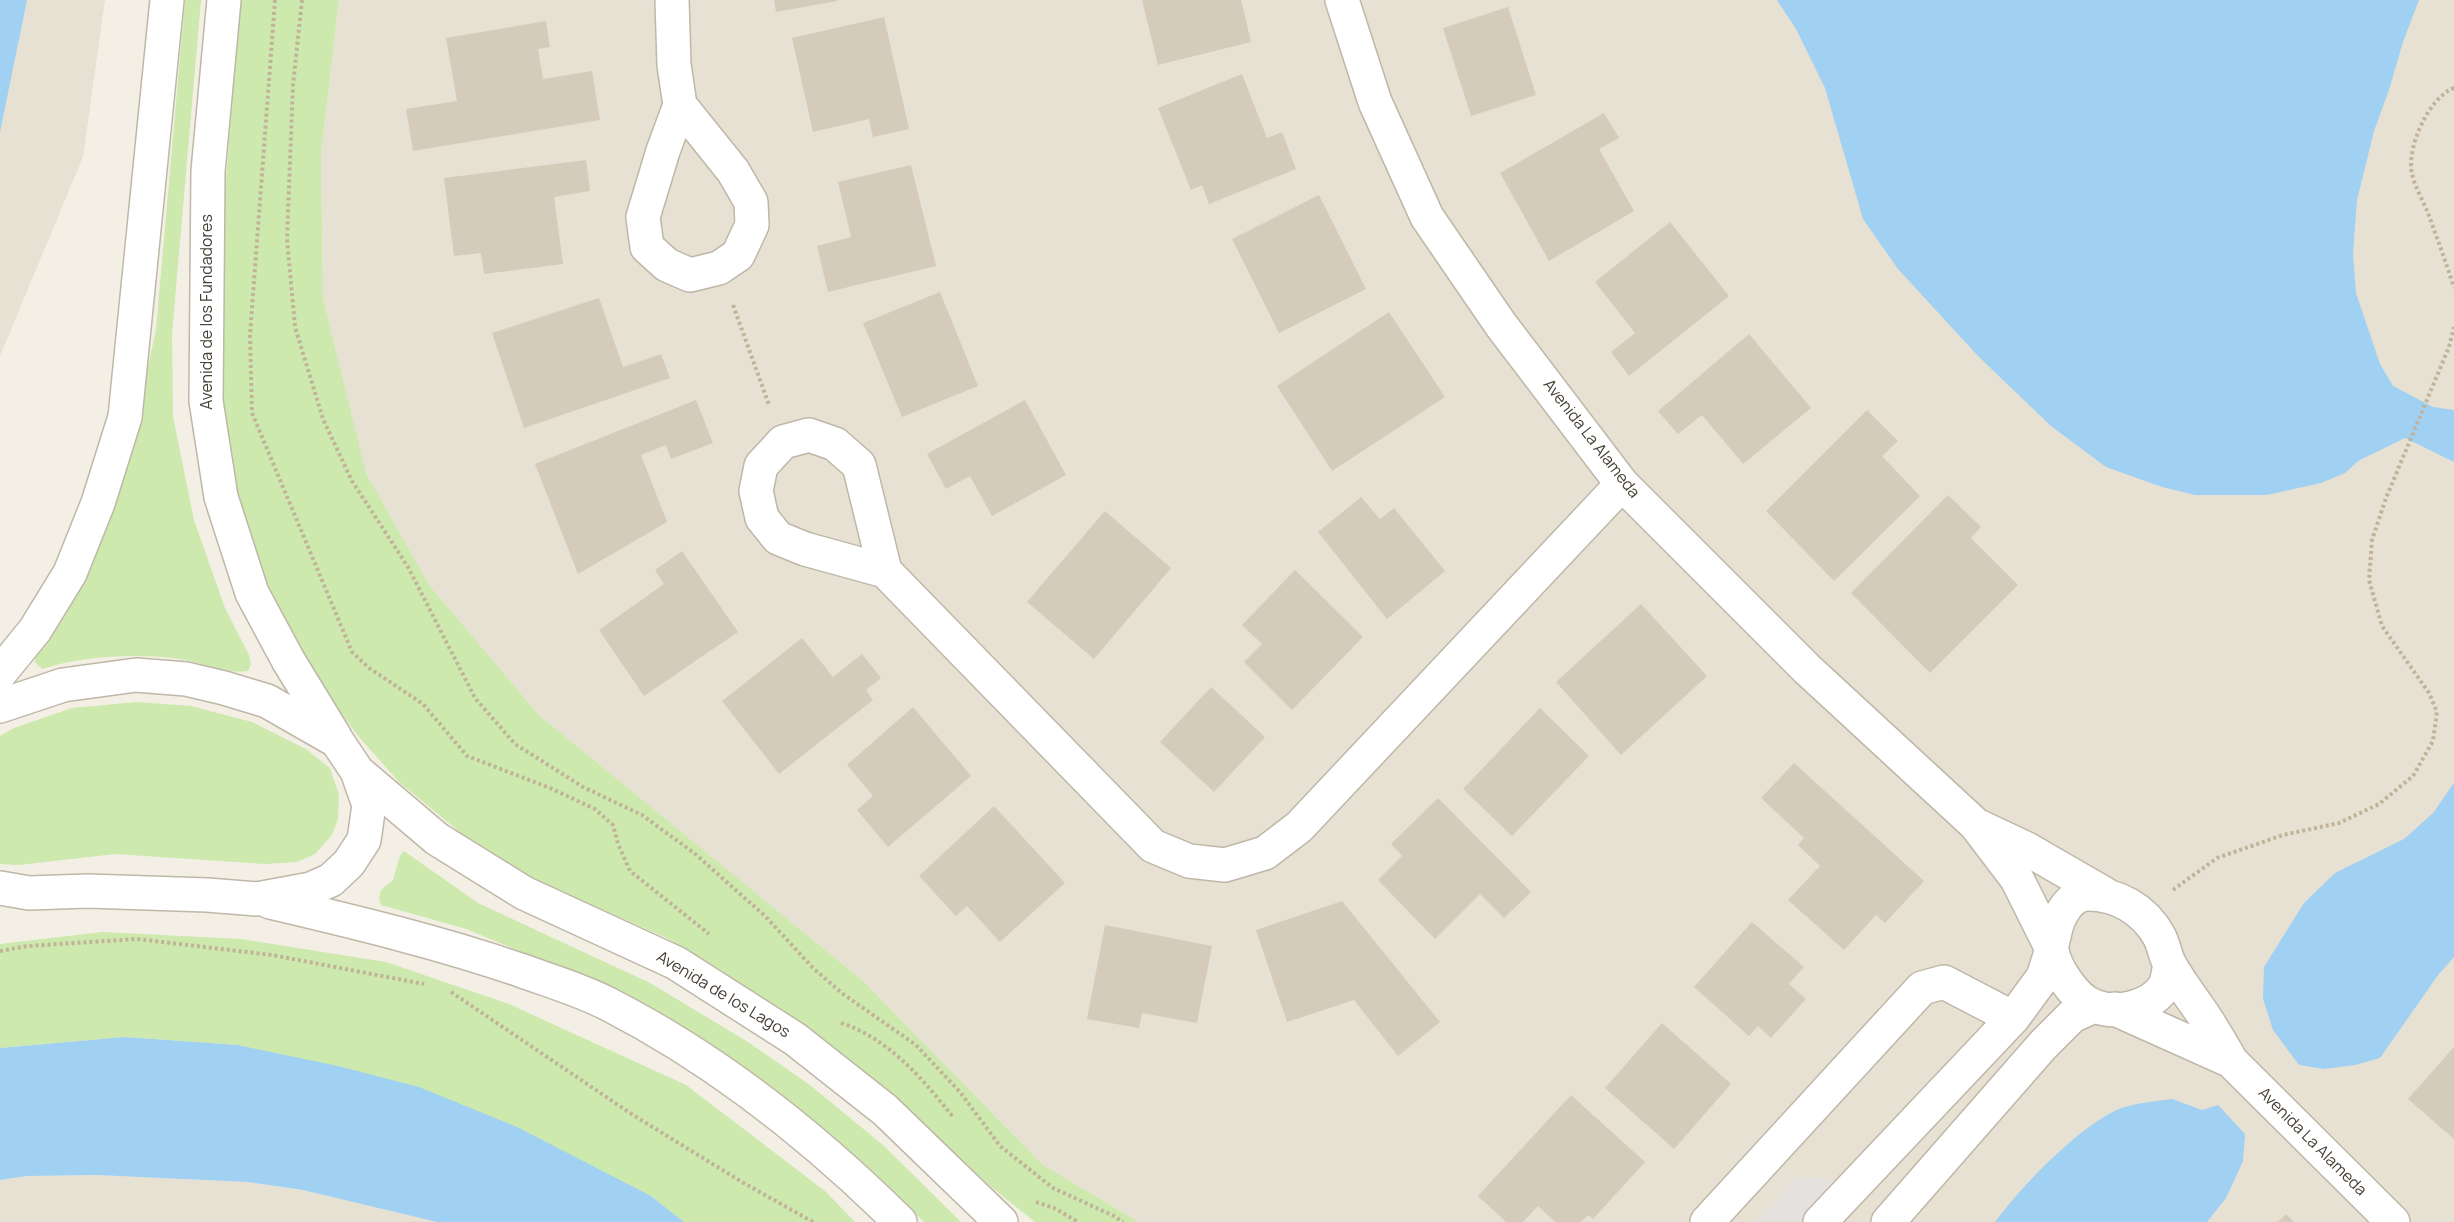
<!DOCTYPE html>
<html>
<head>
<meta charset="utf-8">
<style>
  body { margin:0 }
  canvas { display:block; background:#f3efe5 }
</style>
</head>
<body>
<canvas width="2454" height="1222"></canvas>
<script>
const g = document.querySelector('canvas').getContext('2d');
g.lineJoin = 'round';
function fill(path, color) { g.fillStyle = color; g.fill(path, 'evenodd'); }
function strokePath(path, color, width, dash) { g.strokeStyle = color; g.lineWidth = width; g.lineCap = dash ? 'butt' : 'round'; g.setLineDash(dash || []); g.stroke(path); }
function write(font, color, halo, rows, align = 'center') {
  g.font = font + ' Manrope,sans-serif'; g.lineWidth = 4.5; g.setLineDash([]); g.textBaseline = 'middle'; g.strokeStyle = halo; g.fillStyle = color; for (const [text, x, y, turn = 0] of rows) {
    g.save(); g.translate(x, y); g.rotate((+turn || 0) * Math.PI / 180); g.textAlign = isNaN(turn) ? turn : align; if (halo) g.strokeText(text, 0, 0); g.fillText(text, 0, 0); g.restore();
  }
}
fill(new Path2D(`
  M 0,0 L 105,0 L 83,157 L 0,356 Z
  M 339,0 L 2454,0 L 2454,1222 L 1139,1222 L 1043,1165 L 863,981 L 539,715 L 429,585 L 366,473 L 323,299 L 321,154 Z
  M 97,1175 L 248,1182 L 303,1190 L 437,1222 L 0,1222 L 0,1180 L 27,1176 Z`), '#e7e1d3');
fill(new Path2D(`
  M 185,0 L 201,0 L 172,334 L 173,417 L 194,520 L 225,608 L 249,655 L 251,665 L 248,671 C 225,675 202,662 180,659 C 139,653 81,656 42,669 L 35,662 L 36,653 L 50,632 L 120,492 L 156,330 Z
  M 239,0 L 339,0 L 321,154 L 323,299 L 366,473 L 429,585 L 539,715 L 863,981 L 1043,1165 L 1139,1222 L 1035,1222 L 990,1186 L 898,1100 L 818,1038 L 732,979 L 667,938 L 546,885 L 479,848 L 399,782 L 359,737 L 305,665 L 265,585 L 233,496 L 219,394 L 222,237 Z
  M 136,702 L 191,706 L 252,722 L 306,749 L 330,768 L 339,795 L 338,819 L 332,835 L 315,854 L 297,862 L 265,864 L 115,854 L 19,865 L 0,864 L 0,736 L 14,728 L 72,708 Z
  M 404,851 L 478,903 L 650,983 L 748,1042 L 810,1085 L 883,1145 L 961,1222 L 924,1222 L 866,1165 L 799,1111 L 570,972 L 466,929 L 381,905 L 379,898 L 381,890 L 393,880 L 400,856 Z
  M 102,932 L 241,939 L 386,962 L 509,1004 L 686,1085 L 825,1191 L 855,1222 L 684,1222 L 651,1196 L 237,1045 L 125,1037 L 0,1048 L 0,944 Z`), '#cde9ad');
fill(new Path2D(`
  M 1796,1176 L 1841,1180 L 1801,1222 L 1755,1222 Z`), '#e4e1de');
fill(new Path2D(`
  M 0,0 L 27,0 L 0,132 Z
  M 1777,0 L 2419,0 L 2403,42 L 2389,90 L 2374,131 L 2357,200 L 2353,253 L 2356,293 L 2380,364 L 2393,386 L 2433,407 L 2454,410 L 2454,462 L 2405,438 L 2358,461 L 2345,473 L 2321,483 L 2267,495 L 2195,495 L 2162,487 L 2106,467 L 2051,426 L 1978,356 L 1898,269 L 1863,219 L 1825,88 L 1796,29 Z
  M 2454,783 L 2454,957 L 2438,975 L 2380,1058 L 2355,1065 L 2324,1069 L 2299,1065 L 2273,1030 L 2263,999 L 2264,967 L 2304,903 L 2335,873 L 2404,839 L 2433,813 Z
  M 125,1037 L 237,1045 L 338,1066 L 419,1087 L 517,1127 L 651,1196 L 684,1222 L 437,1222 L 303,1190 L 248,1182 L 97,1175 L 27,1176 L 0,1180 L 0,1048 Z
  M 2172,1099 L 2202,1110 L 2218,1105 L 2245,1134 L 2243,1161 L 2226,1198 L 2207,1222 L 1995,1222 C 2021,1187 2071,1135 2109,1114 C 2127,1103 2152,1102 2172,1099 Z`), '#a0d0f2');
fill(new Path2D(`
  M 774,0 L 837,0 L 837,1 L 776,12 Z
  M 1142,0 L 1241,0 L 1251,42 L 1158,65 Z
  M 1508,7 L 1536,95 L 1471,116 L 1443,28 Z
  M 884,17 L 909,129 L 873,137 L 869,119 L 813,132 L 792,38 Z
  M 546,21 L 550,47 L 538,49 L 543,79 L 592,71 L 600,120 L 413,151 L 406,109 L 457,101 L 446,38 Z
  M 1242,74 L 1267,138 L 1282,132 L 1296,169 L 1209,204 L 1202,185 L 1191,190 L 1158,108 Z
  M 1604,113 L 1619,138 L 1599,149 L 1634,211 L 1549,261 L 1500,173 Z
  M 586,160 L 590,191 L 554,197 L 563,264 L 484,274 L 481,253 L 454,256 L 444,178 Z
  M 911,165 L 936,266 L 828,292 L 817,246 L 851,237 L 838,182 Z
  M 1319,195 L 1366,289 L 1279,333 L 1232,239 Z
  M 1670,222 L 1729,296 L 1629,376 L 1611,352 L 1635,333 L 1595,282 Z
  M 940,292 L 978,386 L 902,417 L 863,323 Z
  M 599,298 L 623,367 L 661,354 L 670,378 L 524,428 L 492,333 Z
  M 1389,312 L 1445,397 L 1332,471 L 1277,386 Z
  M 1749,334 L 1811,408 L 1743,464 L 1702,415 L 1678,434 L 1658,411 Z
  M 696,400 L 713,443 L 671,459 L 666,445 L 641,455 L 667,522 L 578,574 L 535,464 Z
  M 1025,400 L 1066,475 L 992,516 L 970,476 L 946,489 L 927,454 Z
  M 1867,410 L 1898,441 L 1882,456 L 1920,496 L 1834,581 L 1766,511 Z
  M 1948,495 L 1981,527 L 1971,538 L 2018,585 L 1930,673 L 1851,593 Z
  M 1361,497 L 1380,519 L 1394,508 L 1445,571 L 1387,619 L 1318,532 Z
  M 1105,511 L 1171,568 L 1094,659 L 1027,602 Z
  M 682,551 L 738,632 L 644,696 L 599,630 L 664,584 L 655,570 Z
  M 1295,570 L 1363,637 L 1292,710 L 1244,662 L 1262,644 L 1242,625 Z
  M 1641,604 L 1707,676 L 1621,755 L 1556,682 Z
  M 802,638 L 833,677 L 862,654 L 881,678 L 866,690 L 873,700 L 779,774 L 722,701 Z
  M 1211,687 L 1265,737 L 1214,792 L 1160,742 Z
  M 913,707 L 971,776 L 888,847 L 857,810 L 873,796 L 847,765 Z
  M 1540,708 L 1589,756 L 1512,836 L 1463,789 Z
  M 1794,763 L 1924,881 L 1885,923 L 1876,915 L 1844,950 L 1788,900 L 1820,866 L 1798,845 L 1804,838 L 1761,798 Z
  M 1438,798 L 1531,892 L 1504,918 L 1480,894 L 1435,939 L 1378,880 L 1402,856 L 1391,844 Z
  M 994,806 L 1065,883 L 1000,942 L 967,906 L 956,916 L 919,876 Z
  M 1342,901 L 1440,1022 L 1398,1056 L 1354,1000 L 1287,1022 L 1256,930 Z
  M 1752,922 L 1804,967 L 1789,984 L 1806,999 L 1771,1038 L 1758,1026 L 1749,1036 L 1694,987 Z
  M 1105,925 L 1212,946 L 1197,1023 L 1142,1013 L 1139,1028 L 1087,1019 Z
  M 1662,1023 L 1731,1084 L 1674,1149 L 1605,1088 Z
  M 2454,1047 L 2454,1139 L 2408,1099 Z
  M 1571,1095 L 1645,1162 L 1593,1219 L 1588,1215 L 1581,1222 L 1555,1222 L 1538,1206 L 1523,1222 L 1506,1222 L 1478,1196 Z
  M 2286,1214 L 2294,1222 L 2278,1222 Z`), '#d5cbbb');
const minor = new Path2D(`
  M 672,0 L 674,65 L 680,105 L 663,151 L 643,217 L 647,247 L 667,265 L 690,275 L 719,268 L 738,255 L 752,225 L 751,202 L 733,171 L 680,105
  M 1342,0 L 1375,102 L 1427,217 L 1501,325 L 1622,484 L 1807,669 L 1976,825
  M 885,571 L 805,549 L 778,538 L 762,518 L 756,491 L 761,466 L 783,442 L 809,435 L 835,444 L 859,465 L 885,571 L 1153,846 L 1189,861 L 1225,865 L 1265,853 L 1299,827 L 1622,484
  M 2115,1009 L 2231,1061 C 2224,1048 2216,1035 2208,1022 C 2196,1003 2181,985 2170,965 C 2165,956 2164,945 2159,936 C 2144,909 2117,894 2088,894 C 2070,894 2058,916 2055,932 C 2054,937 2051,945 2052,950 C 2055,969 2076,1000 2094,1006 C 2117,1015 2151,1007 2164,987 C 2168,981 2168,971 2170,965
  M 2231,1061 L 2393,1222
  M 1707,1222 L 1922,988 L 1944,982 L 2013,1018
  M 1820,1222 L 2013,1018 L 2043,977 L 2052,949 L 2017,879 L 1976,825 L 2027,849 L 2105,894
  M 1888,1222 L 2043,1045 L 2072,1016 L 2094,1006`);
const tertiary = new Path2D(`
  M 224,0 L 208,171 L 206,401 L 221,497 L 252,593 L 288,660 L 335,737
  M 0,673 L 35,630 L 70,573 L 98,503 L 125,417 L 167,0
  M 0,706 L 63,685 L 136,675 L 186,679 L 224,688 L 267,701 L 337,741 L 357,771 L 369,805 L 364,840 L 349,863 L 331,880 L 311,889 L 257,899 L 207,895 L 88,891 L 29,893 L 0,888
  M 358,772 L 437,839 L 524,893 L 676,963 L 795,1039 L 885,1110 L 1001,1222
  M 270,902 C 355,922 438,942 520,970 C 550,981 582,990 610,1005 C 717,1060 815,1138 900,1222`);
strokePath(minor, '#bfb7a8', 36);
strokePath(tertiary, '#bfb7a8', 36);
strokePath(new Path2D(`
  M 275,0 L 250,335 L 252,413 L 352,652 L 369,668 L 423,704 L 467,756 L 550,788 L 595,809 L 613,825 L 618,844 L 630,871 L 709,934
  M 302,0 L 293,85 L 287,239 L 295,327 L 323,419 L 352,481 L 408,567 L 475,698 L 515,744 L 583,787 L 642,815 L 694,853 L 765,916 L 814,969 L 843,994 L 916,1045 L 960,1092 L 1000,1146 L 1053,1188 L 1114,1216 L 1123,1222
  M 2454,88 C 2429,97 2406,148 2412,174 C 2415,187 2423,201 2428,213 C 2437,238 2446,262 2454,288
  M 733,305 L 769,405
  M 2173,890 L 2217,858 L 2283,835 L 2339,823 L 2379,804 L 2413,776 L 2433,741 L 2437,712 L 2429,693 L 2382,626 L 2369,580 L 2372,540 L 2386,498 L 2449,347 L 2454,327
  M 0,951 L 28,946 L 137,939 L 272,955 L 424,984
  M 451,992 L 633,1115 L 742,1182 L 813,1222
  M 841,1023 C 888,1038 923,1079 953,1117
  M 1036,1202 L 1054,1208 L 1078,1222`), '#c1b399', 4, [3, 3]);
strokePath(minor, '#fff', 33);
strokePath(tertiary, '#fff', 33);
write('16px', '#463f35', '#fff', [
  ["Avenida de los Fundadores",208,312,-90],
  ["Avenida La Alameda",1591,439,52],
  ["Avenida de los Lagos",723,995,31],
  ["Avenida La Alameda",2312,1142,45]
]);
</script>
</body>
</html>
